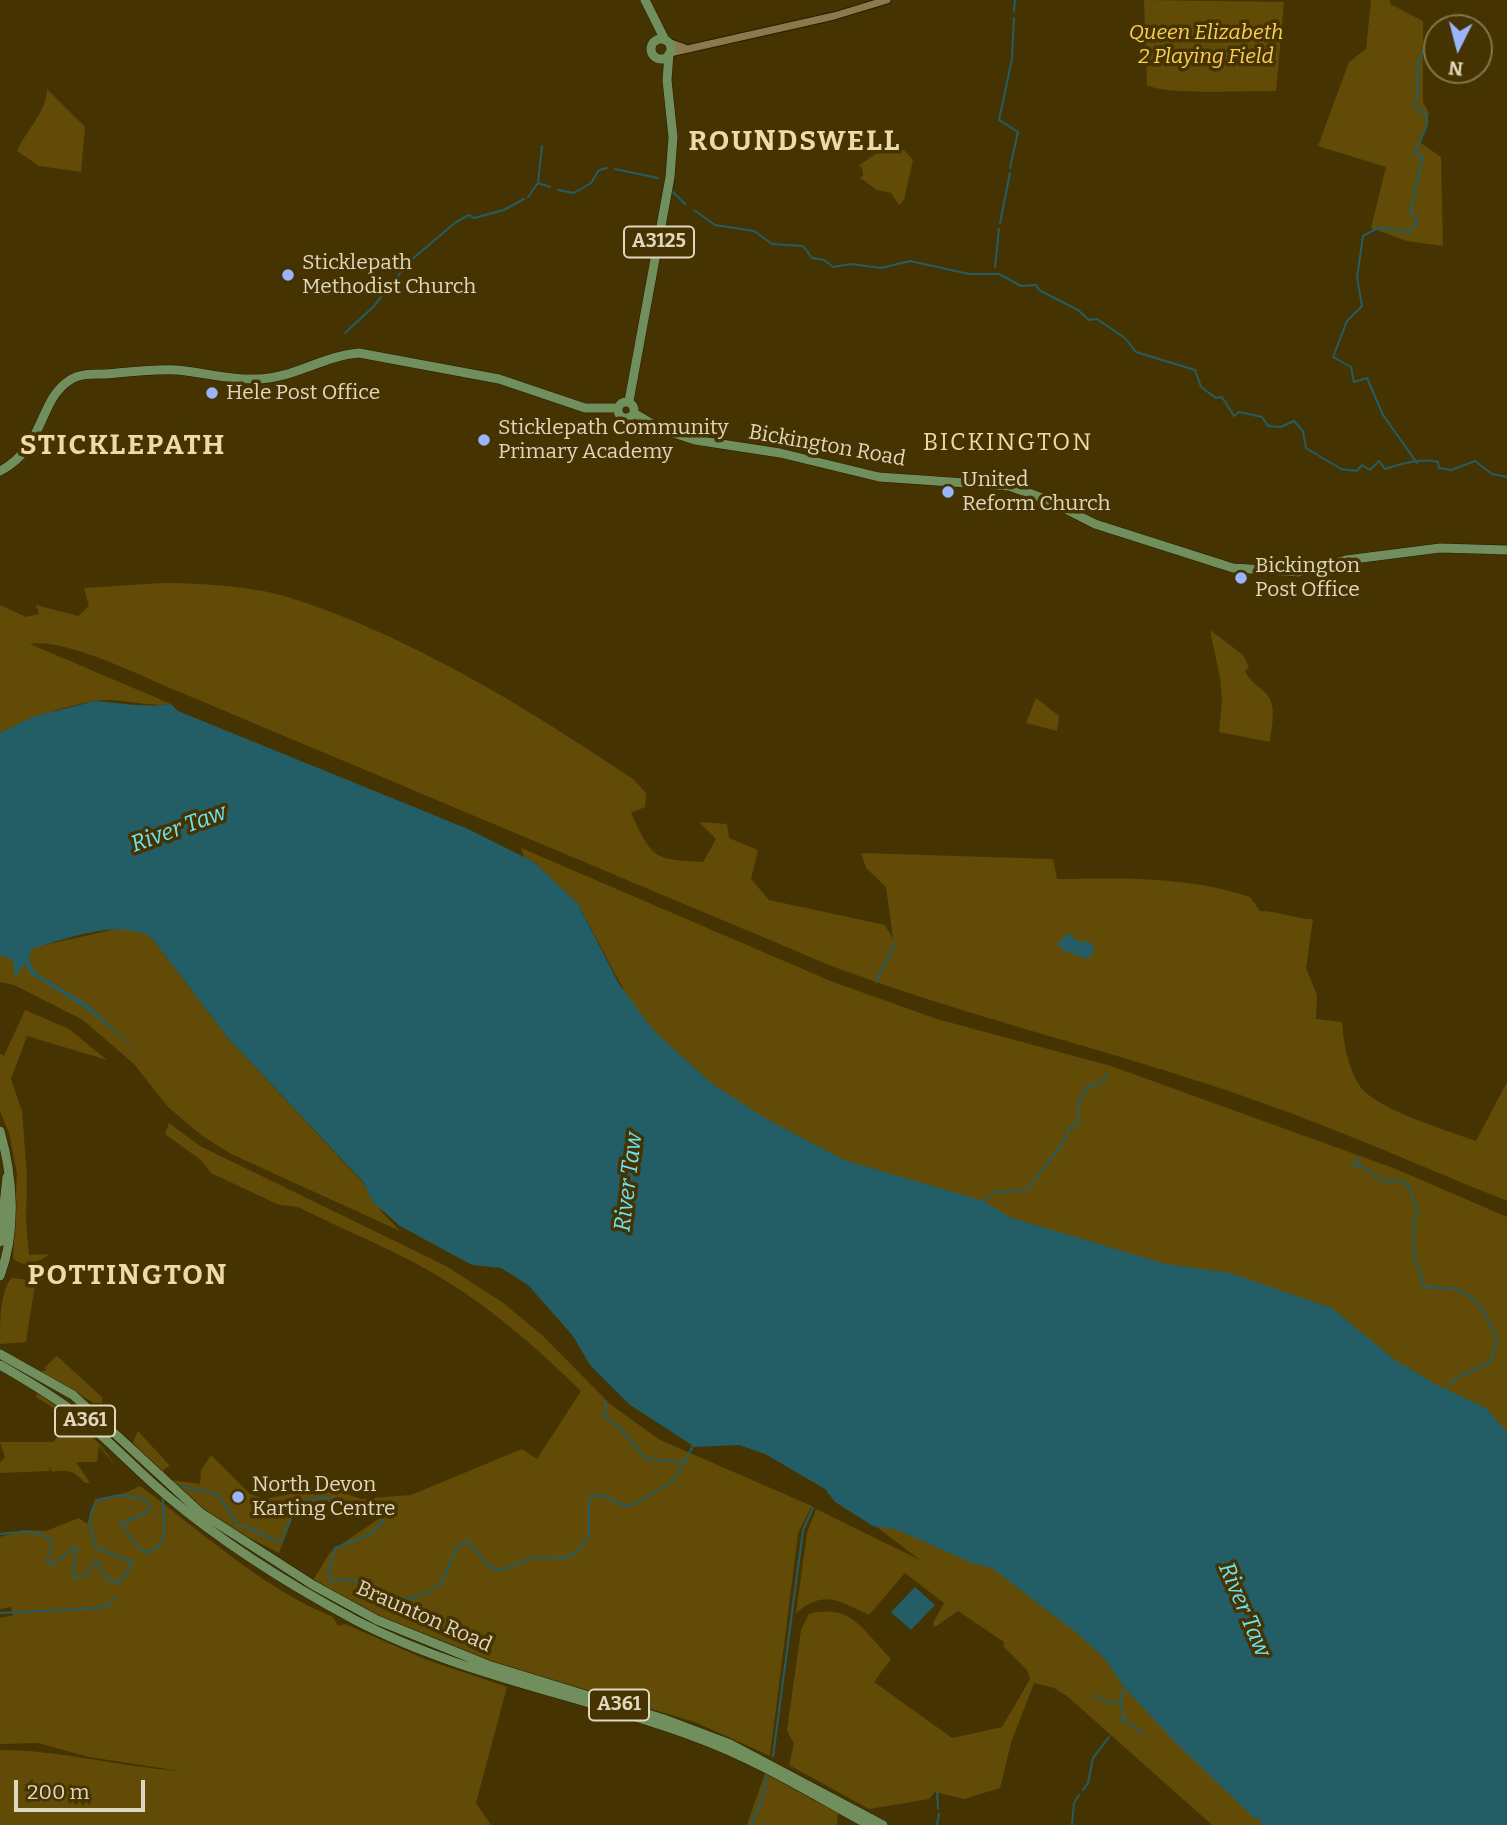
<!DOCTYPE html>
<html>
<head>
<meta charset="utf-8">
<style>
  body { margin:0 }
  #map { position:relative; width:1507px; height:1825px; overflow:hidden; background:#453402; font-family:Bitter,serif }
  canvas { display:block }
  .north { position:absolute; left:1423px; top:14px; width:70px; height:70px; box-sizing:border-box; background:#453402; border:2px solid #83754e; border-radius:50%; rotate:186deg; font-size:19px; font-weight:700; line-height:28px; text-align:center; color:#e1d7bf }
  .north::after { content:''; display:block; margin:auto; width:24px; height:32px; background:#9ab5fd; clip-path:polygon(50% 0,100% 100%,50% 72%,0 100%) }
  .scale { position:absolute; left:14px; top:1780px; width:131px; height:32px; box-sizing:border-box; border:4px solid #e1d7bf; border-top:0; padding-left:9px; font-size:21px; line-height:24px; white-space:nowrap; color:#e1d7bf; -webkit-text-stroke:5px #453402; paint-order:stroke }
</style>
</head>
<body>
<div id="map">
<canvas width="1507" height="1825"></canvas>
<div class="north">N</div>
<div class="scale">200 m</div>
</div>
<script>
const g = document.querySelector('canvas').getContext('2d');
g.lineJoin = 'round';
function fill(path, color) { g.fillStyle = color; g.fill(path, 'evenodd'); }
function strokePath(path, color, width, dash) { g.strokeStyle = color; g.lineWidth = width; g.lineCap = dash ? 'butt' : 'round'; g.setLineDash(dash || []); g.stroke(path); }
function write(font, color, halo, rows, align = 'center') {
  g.font = font + ' Bitter,serif'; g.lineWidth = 7; g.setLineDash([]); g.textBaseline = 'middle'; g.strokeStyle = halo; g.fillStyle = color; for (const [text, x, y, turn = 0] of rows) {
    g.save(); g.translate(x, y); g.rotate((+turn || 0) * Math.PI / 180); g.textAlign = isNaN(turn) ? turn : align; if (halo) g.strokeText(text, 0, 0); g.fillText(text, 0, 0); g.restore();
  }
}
fill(new Path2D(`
  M 1144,0 L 1284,2 L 1276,91 C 1247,90 1168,96 1147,85 Z
  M 1371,0 L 1390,0 L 1390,4 L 1423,21 L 1423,102 L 1429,113 L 1421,143 L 1441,157 L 1443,246 L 1407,241 L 1371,228 L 1386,167 L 1318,146 L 1349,62 L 1366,49 Z
  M 47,89 L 85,127 L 81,172 L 39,166 L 17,151 C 27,128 46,114 47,89 Z
  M 897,150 L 904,150 L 913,160 L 904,200 L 899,205 L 891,193 L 877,190 L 859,177 L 863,176 L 862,167 L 858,166 L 877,153 Z
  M 161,583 C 199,583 251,586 288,597 C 413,637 525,707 633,779 L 646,793 L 645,807 L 631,813 C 653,859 652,859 703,862 L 716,839 L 699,822 L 727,824 L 729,838 L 758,850 L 751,879 L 769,900 L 885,925 L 893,939 L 886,887 L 866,868 L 861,853 L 1053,859 L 1057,879 C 1123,878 1187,876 1250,897 L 1260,911 C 1279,911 1294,919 1313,919 L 1306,968 L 1317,995 L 1316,1019 L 1342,1022 C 1344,1044 1347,1065 1359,1085 C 1374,1109 1449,1131 1476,1141 L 1507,1082 L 1507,1201 C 1433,1171 1360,1139 1285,1111 C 1137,1056 982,1022 834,967 L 182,693 C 147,679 65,637 30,644 L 171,704 C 146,708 120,697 94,701 C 62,707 29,718 0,733 L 0,605 L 26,617 L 39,614 L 36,605 L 78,616 L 89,606 L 84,588 Z
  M 1210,630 L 1243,655 L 1249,667 L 1245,671 C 1251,684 1260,686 1268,696 C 1277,707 1271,729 1270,742 L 1219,732 L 1222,700 L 1220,678 Z
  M 1036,698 L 1059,716 L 1057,731 L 1026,723 Z
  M 521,848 L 833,982 L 937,1019 L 1111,1066 L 1396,1169 L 1507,1217 L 1507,1691 L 968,1459 L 627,996 L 578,904 L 534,862 L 524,857 Z
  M 120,928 L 136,929 L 151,937 L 228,1038 L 365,1185 L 473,1215 L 575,1332 L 530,1282 L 500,1264 L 401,1222 L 378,1208 L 400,1231 L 231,1154 L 201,1135 L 168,1107 L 134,1064 L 83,1020 L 14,985 L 0,982 L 0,955 Z
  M 25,1010 L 69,1029 L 107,1060 L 27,1036 L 11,1079 L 22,1111 L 27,1176 L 26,1222 L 29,1255 L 50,1254 C 37,1262 26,1270 13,1258 L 17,1173 L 9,1133 L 0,1111 L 0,1054 L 4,1056 Z
  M 169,1123 L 200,1146 L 446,1266 L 502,1302 L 543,1336 L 610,1404 L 660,1440 L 812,1506 L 798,1533 L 770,1756 L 695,1722 L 511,1668 L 509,1665 L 507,1668 L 384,1619 L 313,1581 L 330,1552 L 380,1518 C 352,1507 326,1494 297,1507 L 279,1553 L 224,1525 L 165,1479 L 200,1484 L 201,1470 L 211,1455 L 250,1494 L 265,1499 L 326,1487 L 361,1499 L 411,1495 L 522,1449 L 537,1459 L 581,1391 C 538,1349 494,1310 443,1279 C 397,1251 346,1231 298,1207 L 279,1205 L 211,1173 L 201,1160 L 165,1134 Z
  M 43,1275 L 47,1277 L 35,1284 L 26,1342 L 0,1344 C 0,1323 0,1289 12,1278 L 29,1280 Z
  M 57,1356 L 102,1397 L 102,1403 L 94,1403 L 40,1372 L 47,1370 L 44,1368 Z
  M 38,1393 C 68,1414 97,1435 116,1467 L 99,1446 L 97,1462 L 76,1462 L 90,1483 L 85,1483 C 74,1471 68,1469 52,1472 L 49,1466 L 50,1471 L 0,1473 L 0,1463 L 5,1457 L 0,1442 L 54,1442 L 68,1417 L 36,1397 Z
  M 138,1431 L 170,1466 L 164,1469 L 164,1476 L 133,1443 Z
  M 762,1450 L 1023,1545 L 1275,1825 L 1212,1825 L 1067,1696 L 1054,1688 L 1034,1683 L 1011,1743 L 1000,1788 L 964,1799 L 935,1792 L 929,1799 L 869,1809 L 789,1765 L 794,1744 L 787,1730 L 801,1630 L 809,1614 C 852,1603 863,1631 891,1659 L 874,1682 L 952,1738 L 1002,1727 L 1030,1679 L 1027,1670 L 1004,1647 L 1004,1642 L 958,1611 L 935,1627 L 933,1623 L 944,1603 L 905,1573 L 869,1615 C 838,1601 825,1589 796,1613 L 807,1533 L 816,1509 L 920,1560 L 827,1489 Z
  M 140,1486 C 201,1531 262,1588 333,1617 L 338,1626 L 345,1624 L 427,1660 L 507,1687 L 476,1803 L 491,1825 L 0,1825 L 0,1750 C 60,1750 120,1767 180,1771 L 89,1757 L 38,1743 L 0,1744 L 0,1618 L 13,1615 L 11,1607 L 0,1609 L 0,1537 L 23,1530 L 46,1531 L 79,1518 L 87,1524 L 95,1499 L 125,1493 Z
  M 765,1773 L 838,1811 L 837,1825 L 747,1825 Z`), '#614b07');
fill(new Path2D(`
  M 95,701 C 120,703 147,708 171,704 L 178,711 L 468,829 L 534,862 L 578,904 L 619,984 L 654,1031 L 711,1083 L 765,1118 L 844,1160 L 984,1201 L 1009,1217 L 1166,1264 L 1230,1273 L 1332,1308 L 1395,1360 L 1439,1386 L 1486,1408 L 1507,1432 L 1507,1825 L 1261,1825 L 1260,1819 L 1253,1817 L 1174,1741 L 1125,1688 L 1104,1658 L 1078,1634 L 992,1568 L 975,1564 L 895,1529 L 873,1526 L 835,1502 L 825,1489 L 765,1454 L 739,1445 L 691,1447 L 692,1445 L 630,1405 L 590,1365 L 573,1336 L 528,1285 L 501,1268 L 472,1265 L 400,1226 L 372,1201 L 364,1183 L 228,1038 L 151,937 C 115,919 71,938 34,948 L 29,954 L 31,966 L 39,975 L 87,1004 L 139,1053 L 87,1009 L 31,974 L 24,963 L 15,979 L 13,960 L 0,955 L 0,733 L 32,717 Z
  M 1069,933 L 1077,941 L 1089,942 L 1095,948 L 1088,959 L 1063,950 L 1057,944 Z
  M 915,1587 L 935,1605 L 911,1630 L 891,1612 Z`), '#235d65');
strokePath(new Path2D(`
  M 1014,12 L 1015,0
  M 1012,57 L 1014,18
  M 1010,168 L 1018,132 L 999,120 L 1012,59
  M 615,169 L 658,178
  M 538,183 L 542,146
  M 558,190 L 574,193 L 591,183 L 599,170 L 607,168
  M 672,191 L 685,204
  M 528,197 L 538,183 L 550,187
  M 694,210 L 715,225 L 754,231 L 772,244 L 803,246 L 812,258 L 824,260 L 833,267 L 851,264 L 881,268 L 910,261 L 969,274 L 999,274 L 1021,286 L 1036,285 L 1039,290 L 1078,310 L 1089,320 L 1097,319 L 1125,338 L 1136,352 L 1195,370 L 1201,387 L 1216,398 L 1222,397 L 1234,416 L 1239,412 L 1262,417 L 1268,426 L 1281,427 L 1294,421 L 1303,431 L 1306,448 L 1341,469 L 1357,471 L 1362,465 L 1370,470 L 1379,461 L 1385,469 C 1400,464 1424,458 1438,462 L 1439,468 L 1451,470 L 1475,461 L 1492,474 L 1507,477
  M 1000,223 L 1010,173
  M 995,267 L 999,229
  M 345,333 L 373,307 L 410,261 L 456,222 L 469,215 L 474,218 L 504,210 L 524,199
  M 1417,463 L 1383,415 L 1367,378 L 1354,382 L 1351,367 L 1333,357 L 1347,321 L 1362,306 L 1357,277 L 1363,236 L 1378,228 L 1410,232 L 1418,220 L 1411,213 L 1411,208 L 1423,157 L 1415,153 L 1427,125 L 1427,116 L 1413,104 C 1424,88 1411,60 1427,47
  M 876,982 L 895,943
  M 1360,1158 L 1353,1165 L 1363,1167 L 1384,1182 L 1402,1180 L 1410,1188 L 1417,1212 C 1412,1222 1413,1246 1415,1257 C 1416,1268 1423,1272 1422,1285 C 1434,1290 1442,1287 1454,1289 C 1477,1293 1488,1319 1497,1338 L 1491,1362 L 1456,1378 L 1446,1388
  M 984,1200 L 994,1193 L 1029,1189 C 1040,1168 1063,1150 1069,1128 L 1078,1124 L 1078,1104 L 1086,1088 L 1101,1082 L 1108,1074
  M 606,1401 L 605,1417 L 621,1429 L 646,1459 L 683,1462
  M 174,1485 L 218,1494 L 238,1526 L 245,1526 L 278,1542 L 282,1541 L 296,1504 C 333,1489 347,1505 381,1516 L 384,1522 L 368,1535 L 335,1548 L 328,1575 L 332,1581 C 340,1581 351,1578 359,1581 C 395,1593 400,1612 441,1584 L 456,1549 L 467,1540 L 489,1566 L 498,1570 C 509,1569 518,1562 529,1559 C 555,1551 569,1573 589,1534 L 589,1500 L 592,1496 L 600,1495 L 626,1506 L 634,1504 L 673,1481 L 692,1448
  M 0,1534 C 18,1532 40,1527 53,1543 L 47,1559 L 52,1565 L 76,1546 L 73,1578 L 84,1576 L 96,1560 L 106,1578 L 117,1583 L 121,1581 L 133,1562 L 96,1548 C 91,1530 85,1516 98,1500 L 119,1495 L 147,1500 L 150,1506 L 147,1512 L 120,1524 L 139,1548 L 149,1553 C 173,1538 162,1521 163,1499
  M 0,1613 L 100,1608 L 108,1605 L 115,1598
  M 1094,1695 L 1107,1703 L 1121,1701
  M 1123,1719 L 1142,1733
  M 1120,1722 L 1125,1716 C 1119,1708 1119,1693 1127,1687
  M 773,1756 L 803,1530 L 813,1508
  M 1083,1790 L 1088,1783 L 1093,1758 L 1109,1737
  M 937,1792 L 938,1809
  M 751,1825 L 760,1805 L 768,1776
  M 937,1825 L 939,1814
  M 1072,1825 L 1074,1803 L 1079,1795`), '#235d65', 2);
const minor = new Path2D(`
  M 668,42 L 685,48
  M 670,53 L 834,16 L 887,0`);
const major = new Path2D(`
  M 645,0 L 665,40
  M651 49a10 10 0 1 1 20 0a10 10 0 1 1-20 0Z
  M 629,401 L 670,177 L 673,137 L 667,80 L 669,54
  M618 410a8 8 0 1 1 16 0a8 8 0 1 1-16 0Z
  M 634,413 L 661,429 L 695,440 L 780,453 L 879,477 L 1009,486 L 1048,500 L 1095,524 L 1233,568 L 1299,572 L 1346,560 L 1440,548 L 1507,550
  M 0,471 C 45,448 38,400 70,380 C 80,373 95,374 106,374 C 129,372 153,369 176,370 C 203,372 228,380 256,379 C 293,379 322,356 359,353 L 499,379 L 585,408 L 618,408
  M 0,1131 C 13,1177 17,1230 0,1276
  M 0,1242 L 7,1177
  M 0,1354 L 73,1395 L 201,1513 L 313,1585 L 377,1620 L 488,1665 L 664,1719 L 730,1744 L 883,1825
  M 0,1365 C 28,1381 55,1397 80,1417 C 110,1441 136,1470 166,1495 C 224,1544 288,1584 355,1620 C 462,1676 582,1695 695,1737 C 756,1759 812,1794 869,1825`);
strokePath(minor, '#261c05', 9);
strokePath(major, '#261c05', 10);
strokePath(minor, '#8c794b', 7);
strokePath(major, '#708f5c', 9);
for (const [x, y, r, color] of [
  [288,275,7,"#9ab5fd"],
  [212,393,7,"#9ab5fd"],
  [484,440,7,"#9ab5fd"],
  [948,492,7,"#9ab5fd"],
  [1241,578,7,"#9ab5fd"],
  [238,1497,7,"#9ab5fd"]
]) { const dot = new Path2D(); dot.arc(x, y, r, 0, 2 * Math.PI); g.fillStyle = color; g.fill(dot); strokePath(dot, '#453402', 2.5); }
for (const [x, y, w] of [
  [659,242,70],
  [85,1421,60],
  [619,1705,60]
]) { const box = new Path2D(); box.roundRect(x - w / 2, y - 15.5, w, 31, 5); g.fillStyle = '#453402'; g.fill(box); strokePath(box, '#e1d7bf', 2); }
write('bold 19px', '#e1d7bf', null, [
  ["A3125",659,242],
  ["A361",85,1421],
  ["A361",619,1705]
]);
write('italic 21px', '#fcce56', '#453402', [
  ["Queen Elizabeth",1206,33],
  ["2 Playing Field",1206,57]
]);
write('21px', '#e1d7bf', '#453402', [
  ["Sticklepath",302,263],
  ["Methodist Church",302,287],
  ["Hele Post Office",226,393],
  ["Sticklepath Community",498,428],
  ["Primary Academy",498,452],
  ["United",962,480],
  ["Reform Church",962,504],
  ["Bickington",1255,566],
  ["Post Office",1255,590],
  ["North Devon",252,1485],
  ["Karting Centre",252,1509]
], 'left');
write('21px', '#e1d7bf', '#453402', [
  ["Bickington Road",827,446,10],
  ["Braunton Road",424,1617,24]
]);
write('italic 23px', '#6ce3f4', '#453402', [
  ["River Taw",179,829,-20],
  ["River Taw",629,1182,-83],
  ["River Taw",1244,1610,67]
]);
g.letterSpacing = '2px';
write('24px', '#eed9a9', '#453402', [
  ["BICKINGTON",1008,443]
]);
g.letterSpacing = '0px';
g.letterSpacing = '2px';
write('bold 28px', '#eed9a9', '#453402', [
  ["ROUNDSWELL",795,142],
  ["STICKLEPATH",123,446],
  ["POTTINGTON",128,1276]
]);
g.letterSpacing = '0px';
</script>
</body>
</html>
